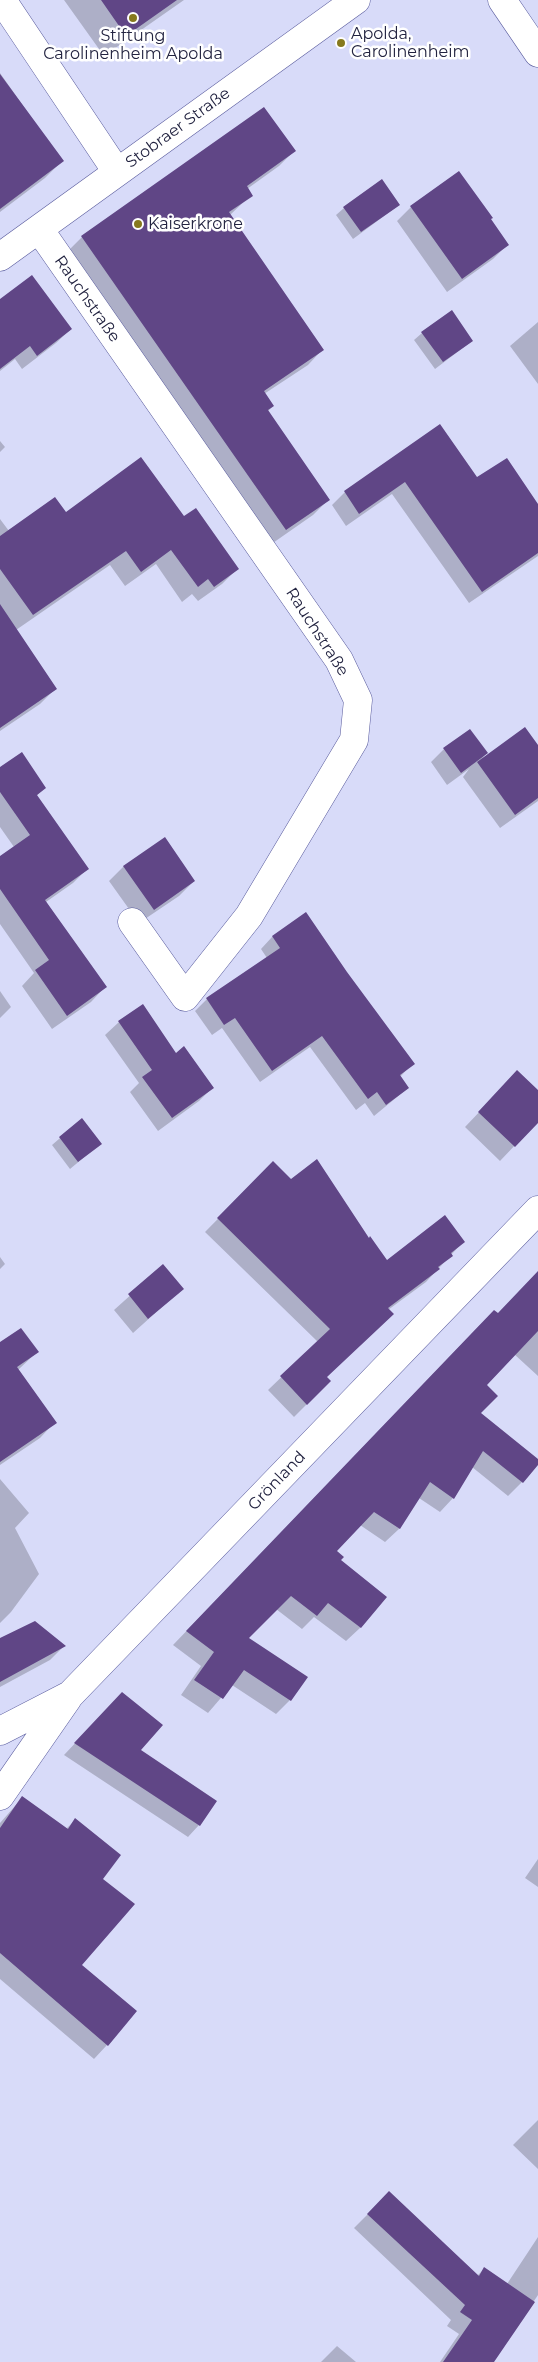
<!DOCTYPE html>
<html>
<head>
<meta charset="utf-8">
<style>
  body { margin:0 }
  canvas { display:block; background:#d8dbf9 }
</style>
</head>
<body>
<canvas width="538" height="2362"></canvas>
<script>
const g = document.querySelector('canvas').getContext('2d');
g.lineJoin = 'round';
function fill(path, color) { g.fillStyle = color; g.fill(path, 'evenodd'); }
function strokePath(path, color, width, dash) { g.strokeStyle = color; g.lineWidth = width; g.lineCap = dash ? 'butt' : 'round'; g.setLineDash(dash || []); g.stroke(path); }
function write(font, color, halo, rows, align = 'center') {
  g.font = font + ' Montserrat,sans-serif'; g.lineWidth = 5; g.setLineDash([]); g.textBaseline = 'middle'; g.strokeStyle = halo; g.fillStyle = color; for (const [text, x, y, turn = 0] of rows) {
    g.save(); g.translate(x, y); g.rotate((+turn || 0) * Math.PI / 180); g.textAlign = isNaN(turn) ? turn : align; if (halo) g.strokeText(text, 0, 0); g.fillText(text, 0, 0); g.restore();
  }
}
fill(new Path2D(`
  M 64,0 L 184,0 L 104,56 Z
  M 0,73 L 62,161 L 45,178 L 0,212 Z
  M 294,151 L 279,166 L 247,189 L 251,195 L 230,215 L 322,350 L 308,365 L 264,394 L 273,406 L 267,412 L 328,500 L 313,515 L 270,545 L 67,252 L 82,237 Z
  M 399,205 L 353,239 L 336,215 L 344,208 Z
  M 411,207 L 490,219 L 507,245 L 493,259 L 447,292 L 397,221 Z
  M 0,301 L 71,329 L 56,343 L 22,369 L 15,359 L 0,371 Z
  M 538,322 L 538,384 L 510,346 Z
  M 422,333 L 472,341 L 435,369 L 414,340 Z
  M 440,426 L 476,478 L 538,505 L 538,556 L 469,603 L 392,494 L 346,526 L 332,505 L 345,492 Z
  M 0,441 L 5,447 L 0,452 Z
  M 65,514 L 184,518 L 237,569 L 222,584 L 198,601 L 192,594 L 182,602 L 156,564 L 125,586 L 110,565 L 16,630 L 55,689 L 40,704 L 0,731 L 0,519 L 9,531 Z
  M 538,747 L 538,801 L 500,828 L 463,777 L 469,769 L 447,785 L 431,762 L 444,749 L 486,753 L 482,759 Z
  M 0,769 L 45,788 L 36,796 L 87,869 L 73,883 L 46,902 L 105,987 L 91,1002 L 52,1029 L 22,986 L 34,973 L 0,924 L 0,857 L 14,847 L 0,827 Z
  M 124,866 L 194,881 L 179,896 L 139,923 L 109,881 Z
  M 306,914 L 346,973 L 413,1063 L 400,1077 L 408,1088 L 374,1116 L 365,1103 L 356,1110 L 310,1047 L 260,1082 L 222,1028 L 212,1035 L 195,1011 L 207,999 L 267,958 L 261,949 L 272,937 Z
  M 0,991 L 11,1007 L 0,1018 Z
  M 119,1022 L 175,1055 L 213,1087 L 199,1101 L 158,1131 L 130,1092 L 139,1083 L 105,1035 Z
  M 503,1087 L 538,1092 L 538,1121 L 500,1161 L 465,1127 Z
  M 81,1120 L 100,1144 L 70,1169 L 52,1145 Z
  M 273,1163 L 290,1181 L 369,1240 L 387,1261 L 463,1242 L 426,1282 L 388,1310 L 326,1377 L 330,1381 L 294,1417 L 268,1390 L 318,1342 L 205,1232 Z
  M 0,1257 L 5,1264 L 0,1269 Z
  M 163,1266 L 182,1289 L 133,1333 L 114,1310 Z
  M 538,1272 L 538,1376 L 514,1354 L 485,1385 L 480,1413 L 538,1461 L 522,1482 L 508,1496 L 472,1467 L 453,1498 L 440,1512 L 419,1498 L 399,1529 L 385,1542 L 360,1525 L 335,1552 L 339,1560 L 385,1597 L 360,1628 L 346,1641 L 314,1617 L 302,1629 L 276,1609 L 247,1638 L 290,1700 L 276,1714 L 232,1685 L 208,1713 L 181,1695 L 201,1666 L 173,1645 L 480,1325 L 498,1315 Z
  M 0,1344 L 37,1352 L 18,1370 L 55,1422 L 40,1438 L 0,1465 Z
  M 0,1479 L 29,1513 L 15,1528 L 39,1574 L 11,1612 L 0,1623 Z
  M 0,1639 L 64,1646 L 50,1660 L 0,1687 Z
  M 111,1705 L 139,1750 L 199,1825 L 188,1837 L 64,1755 Z
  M 22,1798 L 66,1829 L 75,1820 L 102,1879 L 81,1965 L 107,2045 L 94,2059 L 0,1979 L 0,1823 Z
  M 538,1859 L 538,1887 L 525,1878 Z
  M 538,2120 L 538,2169 L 513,2145 Z
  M 375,2207 L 477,2276 L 484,2269 L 507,2284 L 538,2237 L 538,2295 L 493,2362 L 440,2362 L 459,2334 L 447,2326 L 451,2320 L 354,2228 Z
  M 337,2346 L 356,2362 L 321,2362 Z`), '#0003');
fill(new Path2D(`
  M 101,0 L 177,0 L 126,36 Z
  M 0,74 L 64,161 L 0,209 Z
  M 264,107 L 296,151 L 247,186 L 253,196 L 229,212 L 324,350 L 264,391 L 274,406 L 268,410 L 330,500 L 286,530 L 81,236 Z
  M 459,171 L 493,218 L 491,219 L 509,245 L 462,279 L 410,206 Z
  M 382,179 L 400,205 L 361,232 L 343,207 Z
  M 32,275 L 72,329 L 37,356 L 30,346 L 0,369 L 0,299 Z
  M 452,310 L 473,341 L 443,362 L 421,332 Z
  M 440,424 L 477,477 L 507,458 L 538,504 L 538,553 L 482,592 L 405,482 L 359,514 L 344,491 Z
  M 141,457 L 184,516 L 196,508 L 239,569 L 214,587 L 208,579 L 198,587 L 171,550 L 141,572 L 126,551 L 33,615 L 0,569 L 0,536 L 55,497 L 66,512 Z
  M 0,604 L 57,689 L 0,728 Z
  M 525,727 L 538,745 L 538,798 L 515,815 L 477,762 Z
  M 470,729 L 488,753 L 461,773 L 443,748 Z
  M 22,752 L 46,788 L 37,795 L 89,869 L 45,900 L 107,987 L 67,1016 L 35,970 L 49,960 L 0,889 L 0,856 L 30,835 L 0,792 L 0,767 Z
  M 165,837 L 195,881 L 154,910 L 123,866 Z
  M 306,912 L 347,972 L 415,1064 L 400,1075 L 409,1088 L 386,1105 L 377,1092 L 368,1099 L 322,1036 L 272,1071 L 235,1018 L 224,1025 L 206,998 L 280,948 L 272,936 Z
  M 143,1004 L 176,1053 L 184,1046 L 214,1088 L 172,1118 L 142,1077 L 152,1070 L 118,1021 Z
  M 517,1070 L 538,1090 L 538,1123 L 515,1147 L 478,1112 Z
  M 82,1118 L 102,1144 L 78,1162 L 59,1137 Z
  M 317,1159 L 369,1238 L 370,1236 L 387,1260 L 445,1215 L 465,1242 L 451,1253 L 453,1256 L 438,1267 L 440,1269 L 388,1308 L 394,1314 L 327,1377 L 331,1381 L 307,1405 L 280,1376 L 330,1329 L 217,1218 L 273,1161 L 291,1179 Z
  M 163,1264 L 184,1289 L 148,1319 L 128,1294 Z
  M 538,1271 L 538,1331 L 487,1385 L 498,1396 L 481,1413 L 538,1459 L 538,1465 L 523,1483 L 483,1451 L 454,1499 L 430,1482 L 400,1529 L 374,1512 L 337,1551 L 344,1557 L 341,1560 L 387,1597 L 361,1628 L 328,1603 L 317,1616 L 291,1596 L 249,1638 L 308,1677 L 291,1701 L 244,1670 L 223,1699 L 194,1680 L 214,1652 L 186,1631 L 494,1310 L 498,1313 Z
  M 21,1328 L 39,1352 L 17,1367 L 57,1423 L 0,1462 L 0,1342 Z
  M 35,1621 L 66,1646 L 0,1682 L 0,1638 Z
  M 122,1692 L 163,1725 L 141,1750 L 217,1801 L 200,1826 L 74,1743 Z
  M 22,1796 L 68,1829 L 75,1818 L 121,1855 L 103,1879 L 135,1904 L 82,1965 L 137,2011 L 108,2046 L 0,1953 L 0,1828 Z
  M 389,2191 L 479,2276 L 484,2267 L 535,2302 L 494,2362 L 443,2362 L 472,2320 L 460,2312 L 465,2305 L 367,2214 Z`), '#604686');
const minor = new Path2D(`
  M 2,0 L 117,172
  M 502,0 L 538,53
  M 39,229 L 339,660 L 358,700 L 354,740 L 249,916 L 185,997 L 132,922
  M 0,257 L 356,0
  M 0,1731 L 70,1695 L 538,1210
  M 0,1796 L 68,1698`);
strokePath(minor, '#595b9d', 29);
strokePath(minor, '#fff', 28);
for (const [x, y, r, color] of [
  [133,18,5,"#86791d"],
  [341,43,5,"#86791d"],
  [138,224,5,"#86791d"]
]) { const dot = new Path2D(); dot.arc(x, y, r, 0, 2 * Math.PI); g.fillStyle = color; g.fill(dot); strokePath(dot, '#fff', 2); }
write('16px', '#222340', '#fff', [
  ["Apolda,",351,34],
  ["Carolinenheim",351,52],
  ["Stiftung",133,36,"center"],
  ["Carolinenheim Apolda",133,54,"center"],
  ["Kaiserkrone",148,224]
], 'left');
write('16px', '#222340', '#fff', [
  ["Stobraer Straße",178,128,-36],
  ["Rauchstraße",87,299,55],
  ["Rauchstraße",317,632,57],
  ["Grönland",277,1481,-46]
]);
</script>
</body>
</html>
